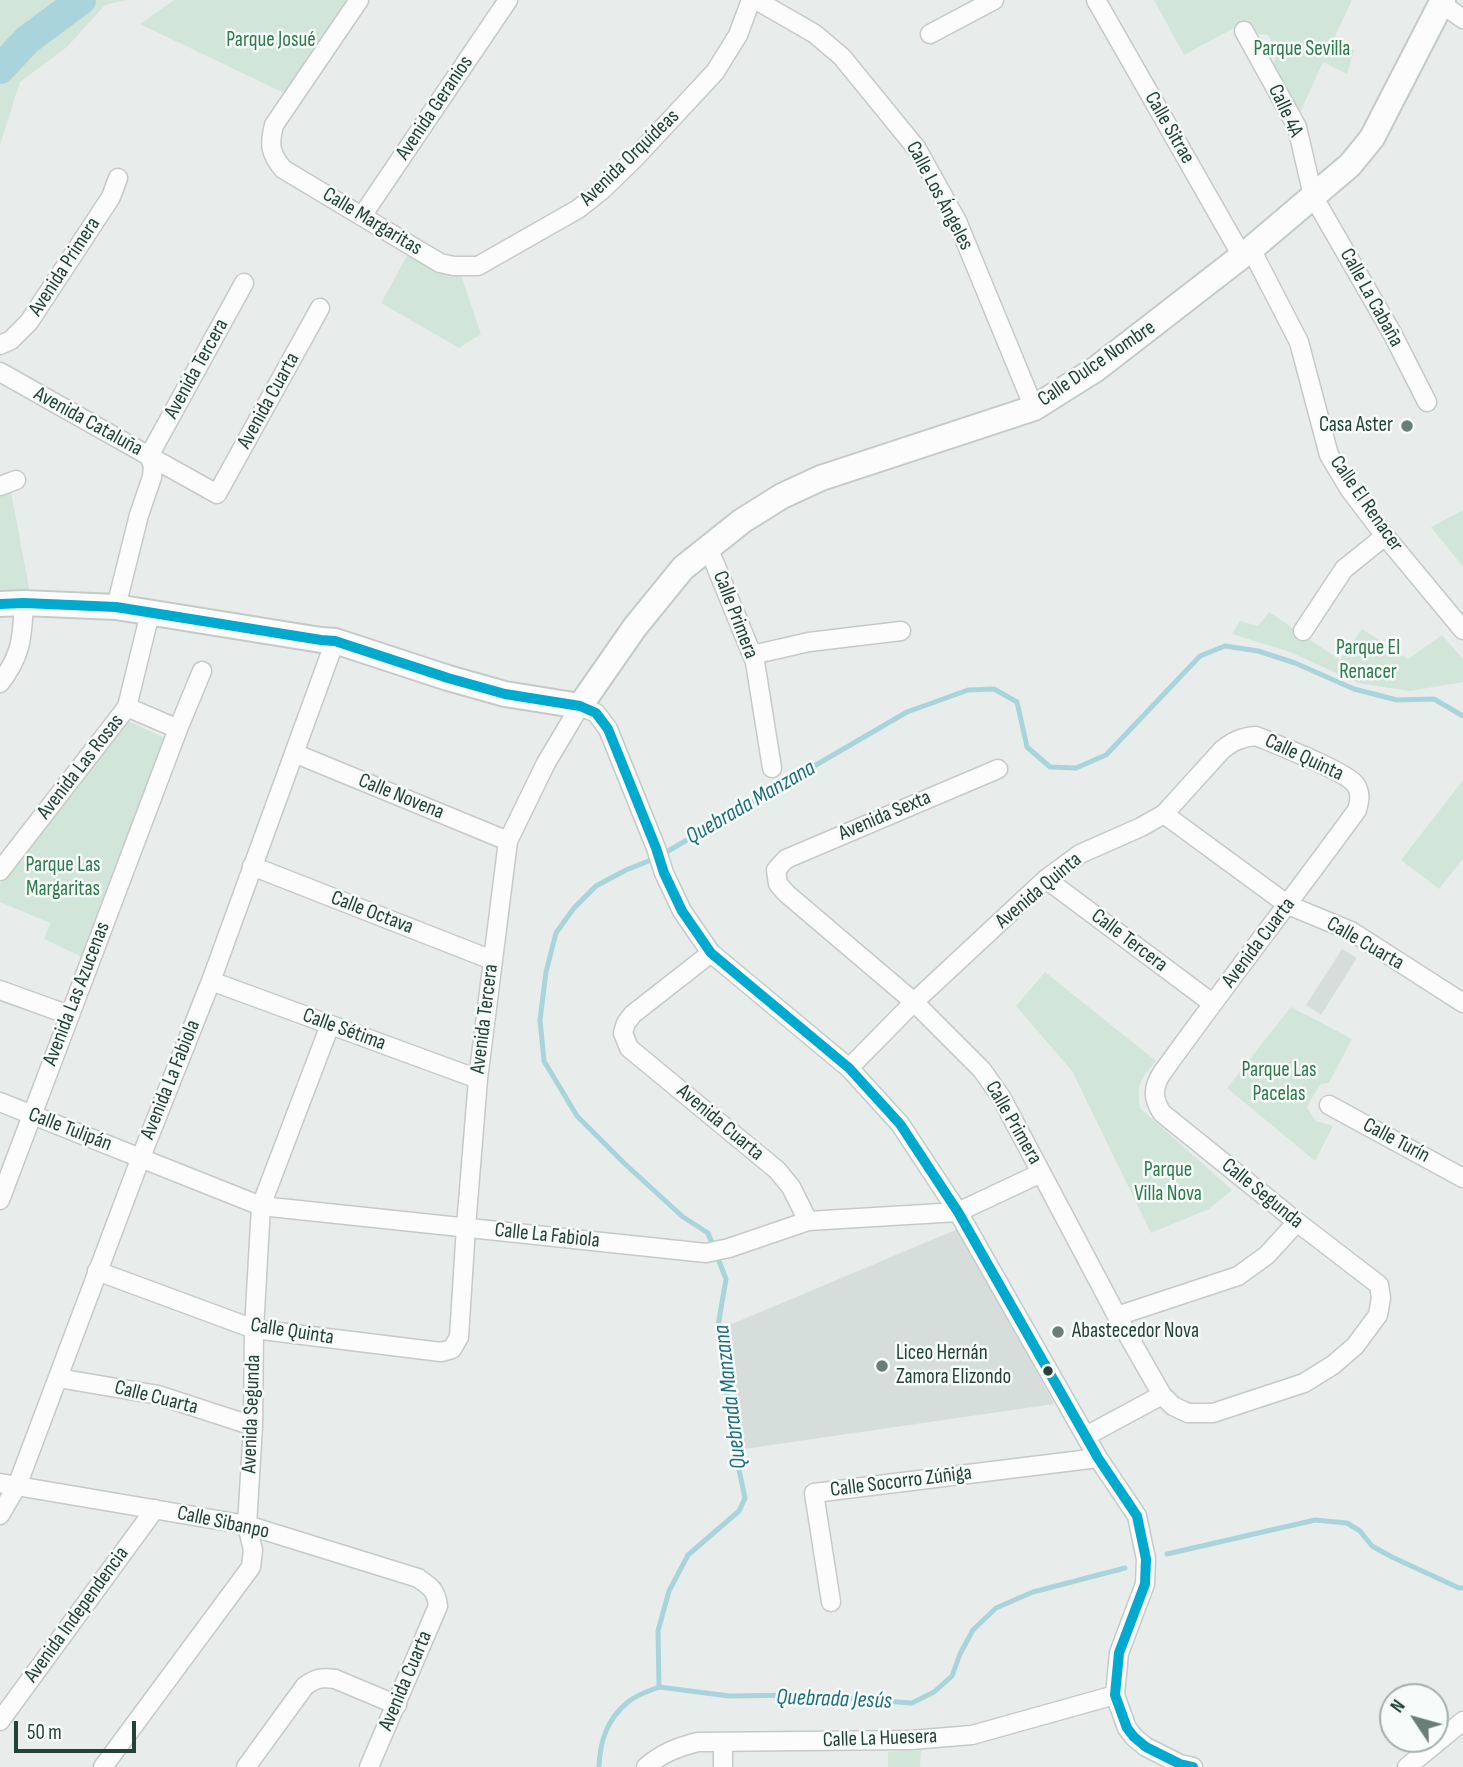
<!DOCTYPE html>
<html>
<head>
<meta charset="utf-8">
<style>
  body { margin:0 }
  #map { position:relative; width:1463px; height:1767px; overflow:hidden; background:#e8edeb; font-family:"Sofia Sans Condensed",sans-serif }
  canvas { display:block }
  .north { position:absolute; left:1379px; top:1683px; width:70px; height:70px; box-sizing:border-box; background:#f7fbf9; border:2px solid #a3b1ad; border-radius:50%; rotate:306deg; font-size:19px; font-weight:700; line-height:28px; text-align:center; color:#24423a }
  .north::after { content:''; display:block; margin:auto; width:24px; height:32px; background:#697e78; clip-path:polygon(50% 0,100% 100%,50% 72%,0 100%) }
  .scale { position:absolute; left:14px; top:1721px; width:122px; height:32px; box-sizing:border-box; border:4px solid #24423a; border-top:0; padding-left:9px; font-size:21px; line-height:24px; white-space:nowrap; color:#24423a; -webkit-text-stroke:5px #f7fbf9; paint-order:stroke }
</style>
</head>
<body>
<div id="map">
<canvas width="1463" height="1767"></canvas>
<div class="north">N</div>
<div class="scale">50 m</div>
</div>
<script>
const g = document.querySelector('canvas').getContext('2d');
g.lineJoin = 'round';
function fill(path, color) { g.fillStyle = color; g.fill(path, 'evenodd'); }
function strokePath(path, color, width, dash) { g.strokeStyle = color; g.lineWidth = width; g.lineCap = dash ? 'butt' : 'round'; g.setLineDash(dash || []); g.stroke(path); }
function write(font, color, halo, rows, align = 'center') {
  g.font = font + ' "Sofia Sans Condensed",sans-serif'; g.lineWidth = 5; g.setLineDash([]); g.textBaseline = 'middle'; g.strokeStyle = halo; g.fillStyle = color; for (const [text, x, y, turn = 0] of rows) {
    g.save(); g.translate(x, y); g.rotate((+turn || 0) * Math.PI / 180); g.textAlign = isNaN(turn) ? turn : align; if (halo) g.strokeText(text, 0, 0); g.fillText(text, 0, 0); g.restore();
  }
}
fill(new Path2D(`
  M 1342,949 L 1357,958 L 1321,1015 L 1306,1005 Z
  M 960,1228 L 1054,1404 L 744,1449 L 725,1327 Z`), '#d6dedb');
fill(new Path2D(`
  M 0,0 L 126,0 L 105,5 L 67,47 L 20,82 L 0,145 Z
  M 174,0 L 348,0 L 284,93 L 140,24 Z
  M 1154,0 L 1352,0 L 1334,38 L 1354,50 L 1347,74 L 1323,62 L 1298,117 L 1275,72 L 1273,64 L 1278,53 L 1268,35 L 1254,34 L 1245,22 L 1184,55 Z
  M 409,252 L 461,275 L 481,334 L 459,348 L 381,303 Z
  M 11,492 L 30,593 L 0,594 L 0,496 Z
  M 1463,510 L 1463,567 L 1431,527 Z
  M 1269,612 L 1340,660 L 1362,629 L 1408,659 L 1442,635 L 1463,659 L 1463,682 L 1410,691 L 1358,683 L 1290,652 L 1232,634 L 1240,621 L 1258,626 Z
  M 128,721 L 167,739 L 82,957 L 44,939 L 50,923 L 0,902 L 0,884 Z
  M 1463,780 L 1463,859 L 1439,889 L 1401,860 Z
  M 1045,972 L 1156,1061 C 1141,1078 1136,1085 1140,1108 L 1232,1190 L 1209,1209 L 1151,1233 L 1072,1071 L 1016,1006 Z
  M 1291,1007 L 1352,1039 L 1329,1083 L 1321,1084 L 1313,1096 L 1307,1108 L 1316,1121 L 1333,1126 L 1315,1161 L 1227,1088 Z
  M 921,1750 L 920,1767 L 888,1767 L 888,1752 Z`), '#d1e6d8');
strokePath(new Path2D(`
  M 1167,1554 L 1315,1520 L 1347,1523 L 1360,1531 L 1372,1546 L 1392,1557 L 1459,1588 L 1463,1588
  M 659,1687 L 658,1631 L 669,1591 L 688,1555 L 739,1511 L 745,1498 L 732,1437 L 718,1326 L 726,1279 L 708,1233 L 683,1217 L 624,1163 L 577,1116 L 544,1061 L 540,1020 L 546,972 L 556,933 L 574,908 L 596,886 L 626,870 L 656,858 L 907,712 L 968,690 L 994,689 L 1017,702 L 1027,747 L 1050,767 L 1076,768 L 1106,755 L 1200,656 L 1225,646 L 1258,651 L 1295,663 L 1354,689 L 1397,700 L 1434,699 L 1463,716
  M 659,1687 L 729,1696 L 797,1695 L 912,1703 L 934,1692 L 952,1676 L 960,1654 L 973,1630 L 996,1608 L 1033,1592 L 1125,1568
  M 599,1767 C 600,1741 607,1719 628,1702 C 636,1695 649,1691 659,1687`), '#a9d4db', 5);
strokePath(new Path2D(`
  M 0,69 L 27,40 L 81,0`), '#a9d4db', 30);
const street = new Path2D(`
  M 359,0 L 274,125 C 269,145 270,153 283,169 L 440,263 L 454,266 L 478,266 L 578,209 L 601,191 L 634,159 L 715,72 L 738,35 L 751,0
  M 756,0 L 815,34 L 842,57 L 917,149 L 957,221 L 1034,408
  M 1096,0 L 1242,256
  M 1442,4 L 1463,19
  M 1244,31 L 1297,127 L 1313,196 L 1392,333 L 1427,402
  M 930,34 L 994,0
  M 362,216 L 508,0
  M 1251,249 L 1299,342 L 1329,455 L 1350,490 L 1385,536 L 1463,630
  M 244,283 L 149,456 L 217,494 L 320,308
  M 0,345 L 11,340 L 29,322 L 111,197 L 118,178
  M 0,372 L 149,456 L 153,466 L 152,477 L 139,515 L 116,607
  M 0,486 L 16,480
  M 708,547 L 755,662 L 772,768
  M 1303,631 L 1344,569 L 1385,536
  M 752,655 L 809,642 L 901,631
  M 0,683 C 22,655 22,637 24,603
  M 127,707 L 178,729
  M 294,753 L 508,841
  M 998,769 L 786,859 L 776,870 L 778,884 L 787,894 L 914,1002 L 982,1070 L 1001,1097 L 1117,1316 L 1162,1395
  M 1164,814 L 1288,905 L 1351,931 L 1463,1003
  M 252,866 L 492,960
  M 0,871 L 127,707 L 150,613
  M 1046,879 L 1212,1003
  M 711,953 L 633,1014 L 626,1023 L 623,1033 L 629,1048 L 777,1170 L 791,1187 L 808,1221
  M 211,981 L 478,1079
  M 0,990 L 69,1015
  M 849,1068 L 914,1002 L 1046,879 L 1080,854 L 1141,827 L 1164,814 L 1222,750 C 1233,741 1242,737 1256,736 C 1275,744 1345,771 1355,784 C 1361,792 1360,800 1357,810 C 1293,898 1226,984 1162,1073 C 1153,1087 1152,1098 1162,1113 L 1297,1222 L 1379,1285 L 1381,1298 L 1378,1315 L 1355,1346 L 1333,1365 L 1304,1383 L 1213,1413 L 1188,1413 L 1173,1406 L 1162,1395 L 1086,1436
  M 0,1102 L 261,1206 L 706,1253 L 729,1248 L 808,1221 L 958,1212 L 1041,1173
  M 1329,1105 L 1463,1178
  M 0,1200 L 178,729 L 202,671
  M 97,1271 L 254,1329 L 441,1352 L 452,1349 L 459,1337 L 466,1227 L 478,1079 L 508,841 L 546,763 L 580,706 L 596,713 L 608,729 L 656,848 L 664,873 L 682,911 L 711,953 L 849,1068 L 900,1124 L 958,1212 L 1098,1458 L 1137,1516 L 1146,1559 L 1145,1584 L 1119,1653 L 1115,1695 L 1127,1728 L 1134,1737 L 1146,1747 L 1180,1764 L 1193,1767
  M 1117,1316 L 1238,1276 L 1267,1255 L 1297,1222
  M 58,1378 L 158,1395 L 253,1426
  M 0,1483 L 247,1525 L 418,1578 C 431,1587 436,1590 438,1606 L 369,1767
  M 0,1515 L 17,1486 L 141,1157 L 211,981 L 335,641
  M 831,1602 L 814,1493 L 1098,1458
  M 0,1721 L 155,1509
  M 723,1742 L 723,1767
  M 103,1767 L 251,1567 L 253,1550 L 247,1525 L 253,1426 L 254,1329 L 261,1206 L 330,1025
  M 246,1767 L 305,1686 C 316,1678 322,1677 335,1679 L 397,1705
  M 646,1767 C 662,1753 678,1747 698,1742 L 911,1740 L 972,1735 L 1115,1695
  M 1407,1767 L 1463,1721`);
const secondary = new Path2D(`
  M 0,604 L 24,603 L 116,607 L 321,640 L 335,641 L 448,678 L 505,694 L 580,706 L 635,627 L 683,568 L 742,521 L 782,496 L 821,478 L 1034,408 L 1096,369 L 1251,249 L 1350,165 L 1372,138 L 1443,0`);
strokePath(street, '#c5cac8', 21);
strokePath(secondary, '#c3cbc8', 28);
strokePath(street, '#fcfcfc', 18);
strokePath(secondary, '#fcfcfc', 24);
strokePath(new Path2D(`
  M 0,604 L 24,603 L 116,607 L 321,640 L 335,641 L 448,678 L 505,694 L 580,706 L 596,713 L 608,729 L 656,848 L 664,873 L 682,911 L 711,953 L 849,1068 L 900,1124 L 958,1212 L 1098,1458 L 1137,1516 L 1146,1559 L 1145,1584 L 1119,1653 L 1115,1695 L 1127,1728 L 1134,1737 L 1146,1747 L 1180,1764 L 1193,1767`), '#00a9ce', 10);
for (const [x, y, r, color] of [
  [1407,426,7,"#697e78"],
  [1058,1332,7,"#697e78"],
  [882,1366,7,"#697e78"],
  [1048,1371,6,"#24423a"]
]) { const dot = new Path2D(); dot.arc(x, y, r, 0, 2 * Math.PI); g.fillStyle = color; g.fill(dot); strokePath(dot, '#f7fbf9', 2.5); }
write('21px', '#2d7a4b', '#f7fbf9', [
  ["Parque Josué",271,41],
  ["Parque Sevilla",1302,50],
  ["Parque El",1368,649],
  ["Renacer",1368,673],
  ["Parque Las",63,866],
  ["Margaritas",63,890],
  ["Parque Las",1279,1071],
  ["Pacelas",1279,1095],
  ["Parque",1168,1171],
  ["Villa Nova",1168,1195]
]);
write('21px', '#24423a', '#f7fbf9', [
  ["Avenida Geranios",435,108,-56],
  ["Calle 4A",1285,111,65],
  ["Calle Sitrae",1169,128,60],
  ["Avenida Orquídeas",630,158,-44],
  ["Calle Los Ángeles",939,196,62],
  ["Calle Margaritas",372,222,31],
  ["Avenida Primera",65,267,-57],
  ["Calle La Cabaña",1371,298,61],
  ["Calle Dulce Nombre",1097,364,-34],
  ["Avenida Tercera",197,369,-61],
  ["Avenida Cuarta",269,401,-61],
  ["Avenida Cataluña",88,422,29],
  ["Calle El Renacer",1366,504,55],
  ["Calle Primera",735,615,69],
  ["Calle Quinta",1304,758,25],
  ["Avenida Las Rosas",81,767,-52],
  ["Calle Novena",401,797,22],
  ["Avenida Sexta",885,816,-23],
  ["Avenida Quinta",1039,891,-40],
  ["Calle Octava",372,913,21],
  ["Calle Tercera",1129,941,37],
  ["Avenida Cuarta",1259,943,-53],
  ["Calle Cuarta",1365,944,30],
  ["Avenida Las Azucenas",77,994,-69],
  ["Avenida Tercera",485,1019,-83],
  ["Calle Sétima",344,1030,20],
  ["Avenida La Fabiola",171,1080,-68],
  ["Avenida Cuarta",720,1123,40],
  ["Calle Primera",1013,1123,60],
  ["Calle Tulipán",70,1130,21],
  ["Calle Turín",1396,1141,28],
  ["Calle Segunda",1262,1194,39],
  ["Calle La Fabiola",547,1236,6],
  ["Calle Quinta",292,1332,9],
  ["Calle Cuarta",156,1398,14],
  ["Avenida Segunda",252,1414,-88],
  ["Calle Socorro Zúñiga",901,1482,-7],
  ["Calle Sibanpo",223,1523,12],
  ["Avenida Independencia",77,1615,-54],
  ["Avenida Cuarta",406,1681,-67],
  ["Calle La Huesera",880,1739,-2]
]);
write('21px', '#24423a', '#f7fbf9', [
  ["Casa Aster",1393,426,"right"],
  ["Abastecedor Nova",1072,1332],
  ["Liceo Hernán",896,1354],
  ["Zamora Elizondo",896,1378]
], 'left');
write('italic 23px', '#1c6f80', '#f7fbf9', [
  ["Quebrada Manzana",751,803,-30],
  ["Quebrada Manzana",731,1397,-97],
  ["Quebrada Jesús",834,1700,2]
]);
</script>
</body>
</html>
